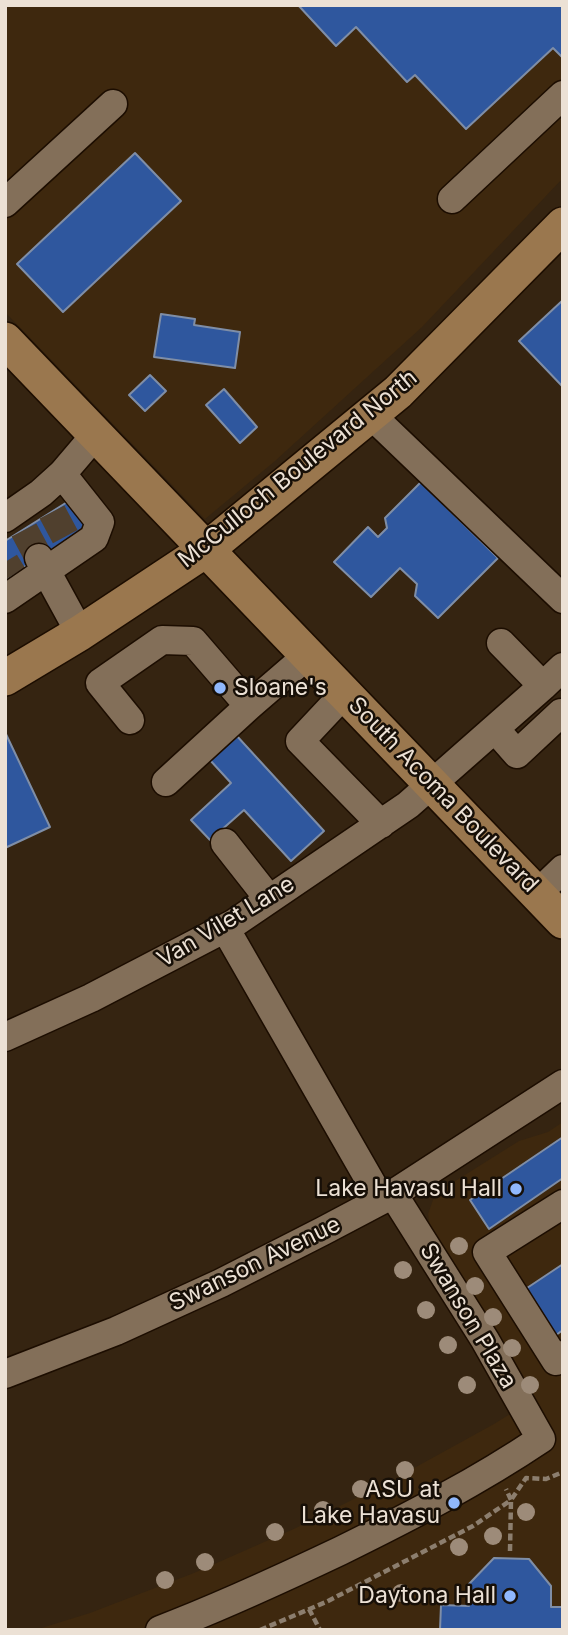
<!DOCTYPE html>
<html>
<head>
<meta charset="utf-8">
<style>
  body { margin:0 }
  #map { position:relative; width:568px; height:1635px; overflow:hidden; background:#352411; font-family:Inter,sans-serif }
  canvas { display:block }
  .frame { position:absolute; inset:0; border:7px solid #ece1d5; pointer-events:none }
</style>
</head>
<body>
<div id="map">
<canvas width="568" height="1635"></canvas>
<div class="frame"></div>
</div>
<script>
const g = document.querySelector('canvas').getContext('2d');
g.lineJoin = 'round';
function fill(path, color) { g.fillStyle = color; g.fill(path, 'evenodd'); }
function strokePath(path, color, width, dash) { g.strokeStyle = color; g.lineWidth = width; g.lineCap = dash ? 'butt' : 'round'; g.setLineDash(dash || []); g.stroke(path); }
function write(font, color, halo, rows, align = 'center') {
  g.font = font + ' Inter,sans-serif'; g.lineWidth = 5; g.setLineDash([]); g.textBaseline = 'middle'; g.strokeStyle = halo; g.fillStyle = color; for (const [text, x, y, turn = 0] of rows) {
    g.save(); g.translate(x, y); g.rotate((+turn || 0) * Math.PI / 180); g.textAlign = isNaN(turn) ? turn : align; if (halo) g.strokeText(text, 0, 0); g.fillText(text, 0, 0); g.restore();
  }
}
fill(new Path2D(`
  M 5,5 L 563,5 L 563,178 L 422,327 L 275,461 L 205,519 L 5,312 Z
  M 563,1122 L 563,1630 L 35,1630 L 90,1613 L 194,1573 L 296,1528 L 396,1478 L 494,1424 L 531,1401 L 430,1227 L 428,1214 L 433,1200 L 441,1190 L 519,1141 L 548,1132 Z`), '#3e280e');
const building = new Path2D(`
  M 298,5 L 563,5 L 563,58 L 553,48 L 466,129 L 415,75 L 407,82 L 356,27 L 336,46 Z
  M 135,153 L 181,201 L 63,312 L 17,264 Z
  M 563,300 L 563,387 L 519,341 Z
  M 161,314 L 195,319 L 194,325 L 240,332 L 235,368 L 154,357 Z
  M 150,375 L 166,391 L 145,411 L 129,395 Z
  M 224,389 L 257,427 L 240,443 L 206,405 Z
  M 421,482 L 498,558 L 438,618 L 415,596 L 417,584 L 400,568 L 371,597 L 334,562 L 368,527 L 378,537 L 387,528 L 385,518 Z
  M 72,499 L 89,526 L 5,579 L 5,541 Z
  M 5,732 L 50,827 L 5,848 Z
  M 236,735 L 324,831 L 291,861 L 244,810 L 210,840 L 191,820 L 231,783 L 209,759 Z
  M 563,1137 L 563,1178 L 489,1229 L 470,1200 Z
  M 563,1264 L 563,1330 L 556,1335 L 524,1290 Z
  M 494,1558 L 529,1559 L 551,1586 L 551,1607 L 563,1607 L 563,1630 L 440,1630 L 441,1605 L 469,1606 L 469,1584 Z`);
fill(building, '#2f579e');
strokePath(building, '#7f8ea7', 2);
strokePath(new Path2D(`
  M 52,512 L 67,540
  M 24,530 L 39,558
  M 5,562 L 13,575`), '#50402e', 28, [28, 14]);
const minor = new Path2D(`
  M 452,199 L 563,95
  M 5,203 L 113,104
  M 370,414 L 563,599
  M 5,518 L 41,493 L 62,474 L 96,434
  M 39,558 L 80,633
  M 5,599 L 94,538 L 100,522 L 62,474
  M 501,643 L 543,686
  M 345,693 L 300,741 L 381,824
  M 130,720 L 100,683 L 162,640 L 193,641 L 249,706 L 308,655
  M 495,729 L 517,754 L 561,713
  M 166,782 L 249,706
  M 225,843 L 269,899
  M 537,894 L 563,869
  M 225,928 L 381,1200
  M 5,1037 L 91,998 L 233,924 L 408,805 L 543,686 L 563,667
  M 563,1204 L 487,1252 L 556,1361 L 563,1355
  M 5,1374 L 116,1331 L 221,1283 L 323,1231 L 393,1194 L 563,1084
  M 160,1630 C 221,1607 281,1579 340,1551 C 409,1517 477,1482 541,1439 L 485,1340 L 393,1194`);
const major = new Path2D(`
  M 5,340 L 563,921
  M 5,678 L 80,633 L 207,549 L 398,392 L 563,225`);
strokePath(minor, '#1c0d00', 31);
strokePath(major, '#1c0d00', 38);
strokePath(new Path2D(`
  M 510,1551 L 511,1500 L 526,1478 L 546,1479 L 563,1472
  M 309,1609 L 320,1630
  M 260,1630 L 326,1602 L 473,1526 L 511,1500 L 506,1489`), '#8c7e6e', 4.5, [7, 3.5]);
strokePath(minor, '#836f59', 28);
strokePath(major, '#9a774e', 35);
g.fillStyle = '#9d8b79';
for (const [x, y] of [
  [459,1246],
  [403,1270],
  [475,1286],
  [426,1310],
  [493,1317],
  [448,1345],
  [512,1348],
  [467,1385],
  [530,1385],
  [405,1470],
  [361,1489],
  [323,1510],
  [526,1512],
  [275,1532],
  [493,1536],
  [459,1547],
  [205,1562],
  [165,1580],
  [401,1593]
]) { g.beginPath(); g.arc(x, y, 9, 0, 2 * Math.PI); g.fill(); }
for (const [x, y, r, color] of [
  [220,688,7,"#90b8fd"],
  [516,1189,7,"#90b8fd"],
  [454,1503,7,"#90b8fd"],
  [510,1596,7,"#90b8fd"]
]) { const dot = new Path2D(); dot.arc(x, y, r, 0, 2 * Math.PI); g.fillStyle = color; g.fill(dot); strokePath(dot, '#170f07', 2.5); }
write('23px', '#ece1d5', '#170f07', [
  ["McCulloch Boulevard North",298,469,-39],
  ["South Acoma Boulevard",443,795,46],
  ["Van Vilet Lane",226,922,-31],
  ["Swanson Avenue",255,1264,-26],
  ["Swanson Plaza",468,1316,59]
]);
write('23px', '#ece1d5', '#170f07', [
  ["Sloane's",234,688,"left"],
  ["Lake Havasu Hall",502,1189],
  ["ASU at",440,1490],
  ["Lake Havasu",440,1516],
  ["Daytona Hall",496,1596]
], 'right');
</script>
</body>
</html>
